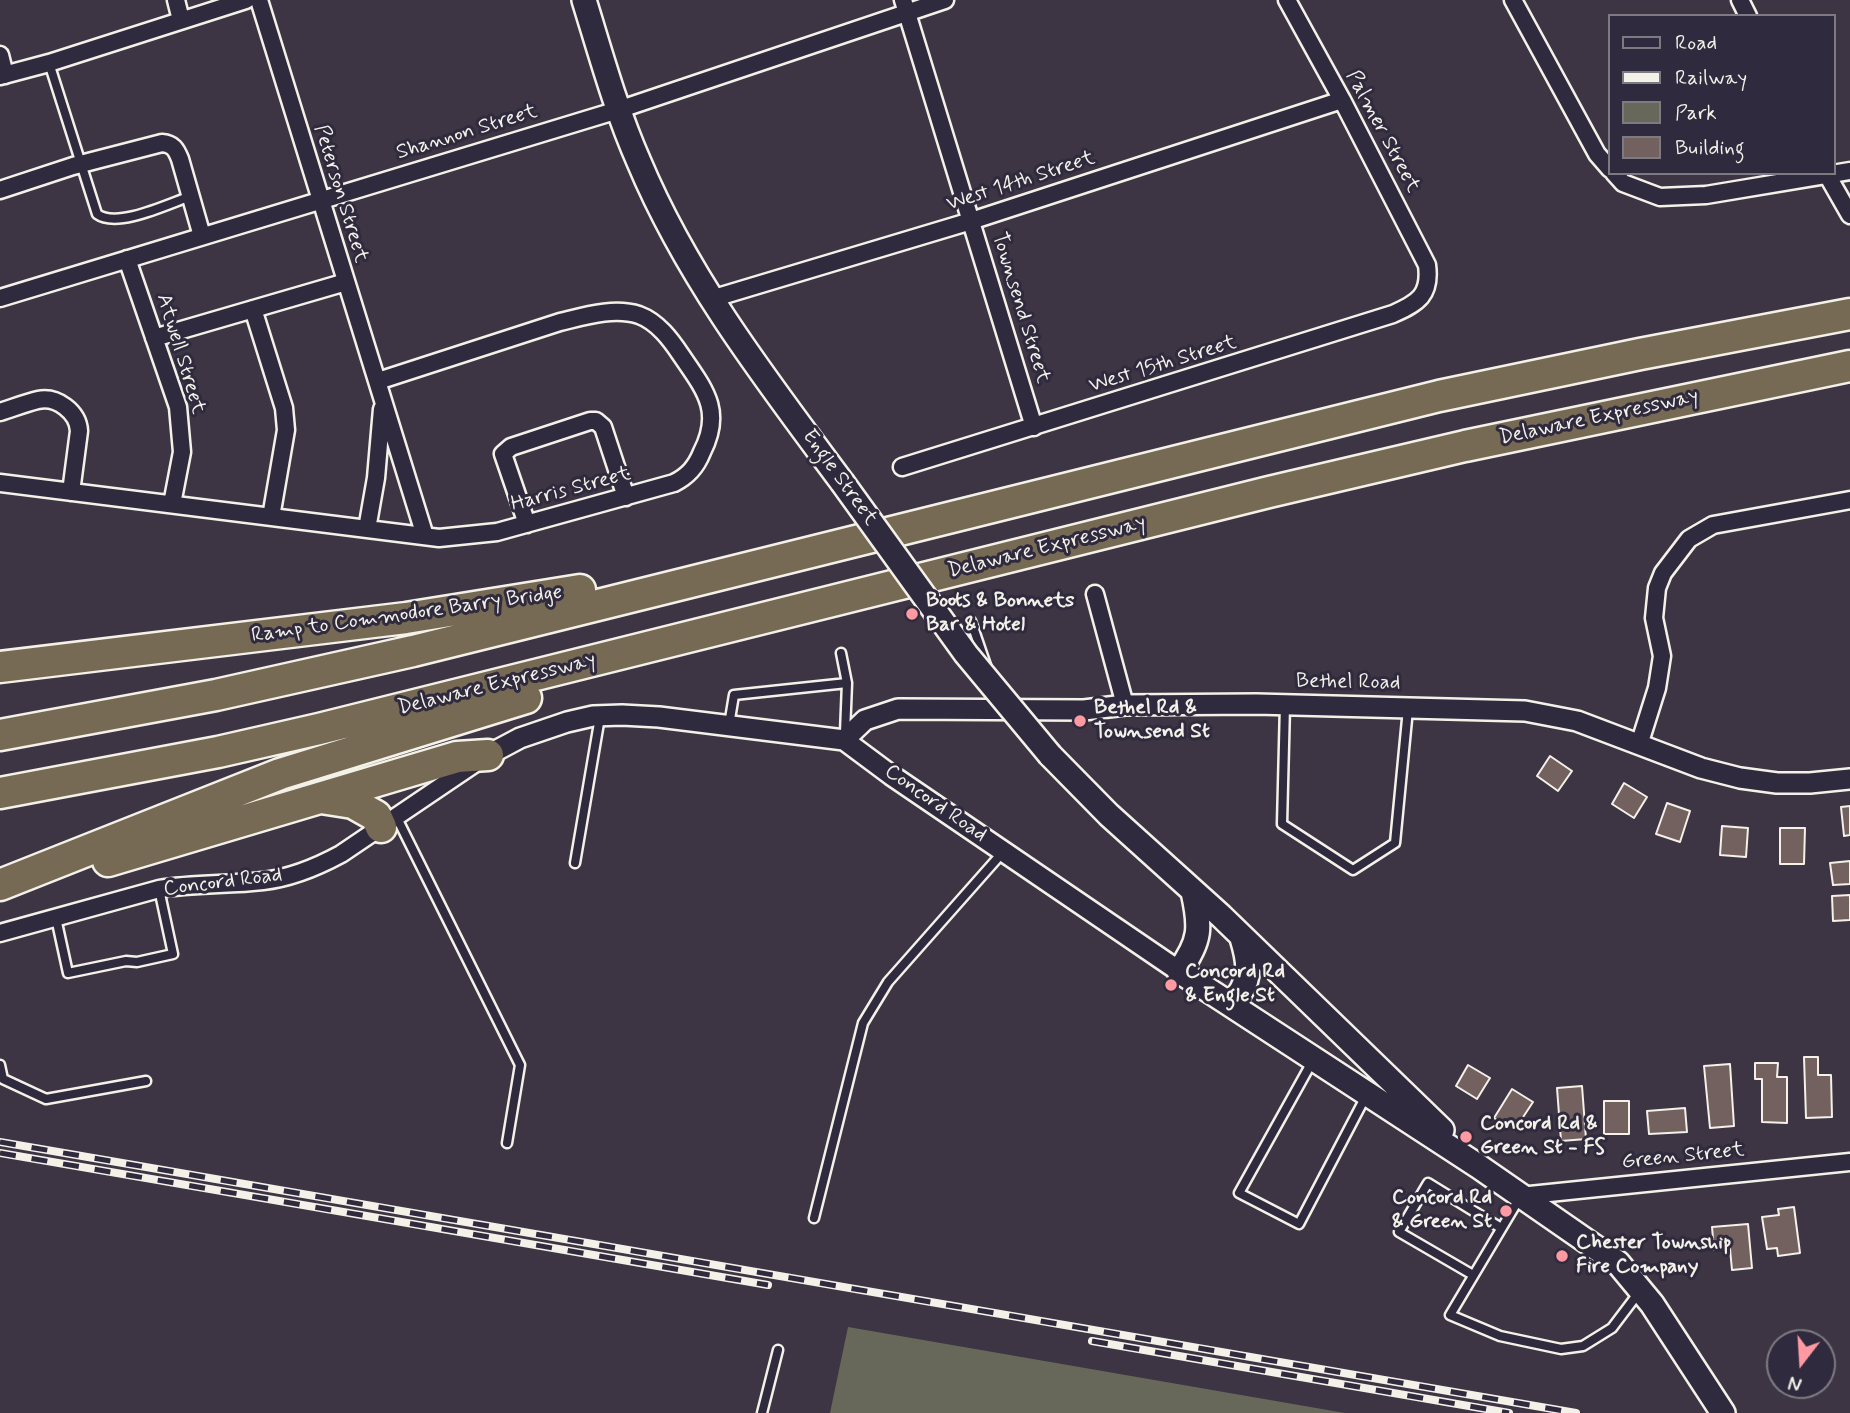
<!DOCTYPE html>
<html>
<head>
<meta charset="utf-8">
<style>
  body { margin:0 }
  #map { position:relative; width:1850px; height:1413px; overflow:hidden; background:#3d3544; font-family:Mynerve,sans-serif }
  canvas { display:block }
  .legend { position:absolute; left:1608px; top:14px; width:228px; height:161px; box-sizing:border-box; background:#2f2a3d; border:2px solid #7e7a81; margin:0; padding:9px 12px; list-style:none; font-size:21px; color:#f4f1e8 }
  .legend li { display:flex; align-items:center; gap:14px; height:35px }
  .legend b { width:35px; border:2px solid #7e7a81 }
  .north { position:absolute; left:1766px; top:1329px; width:70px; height:70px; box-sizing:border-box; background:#2f2a3d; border:2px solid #7e7a81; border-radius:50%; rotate:197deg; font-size:19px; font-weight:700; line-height:28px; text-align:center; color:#f4f1e8 }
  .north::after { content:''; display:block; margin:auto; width:24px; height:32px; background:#ff9aa2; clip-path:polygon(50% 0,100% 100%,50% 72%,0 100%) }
</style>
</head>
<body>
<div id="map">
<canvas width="1850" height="1413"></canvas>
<ul class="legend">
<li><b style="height:9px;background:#2f2a3d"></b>Road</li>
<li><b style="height:9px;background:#f4f1e8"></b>Railway</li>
<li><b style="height:19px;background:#67685a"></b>Park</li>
<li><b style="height:19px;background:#736160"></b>Building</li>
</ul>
<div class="north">N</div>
</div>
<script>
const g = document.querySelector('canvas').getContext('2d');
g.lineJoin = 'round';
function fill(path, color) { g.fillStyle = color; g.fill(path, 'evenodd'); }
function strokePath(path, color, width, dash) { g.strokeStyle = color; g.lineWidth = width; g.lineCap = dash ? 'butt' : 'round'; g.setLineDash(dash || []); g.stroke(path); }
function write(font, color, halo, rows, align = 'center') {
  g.font = font + ' Mynerve,sans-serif'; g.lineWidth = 6; g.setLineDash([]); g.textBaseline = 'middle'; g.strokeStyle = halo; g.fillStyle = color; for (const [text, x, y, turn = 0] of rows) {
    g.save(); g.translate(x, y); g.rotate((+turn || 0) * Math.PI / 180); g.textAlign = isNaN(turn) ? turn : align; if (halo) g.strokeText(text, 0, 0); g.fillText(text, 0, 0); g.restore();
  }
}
fill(new Path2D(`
  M 848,1327 L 1345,1413 L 830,1413 Z`), '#67685a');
const building = new Path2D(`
  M 1550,756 L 1572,771 L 1558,791 L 1537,776 Z
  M 1624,783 L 1647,797 L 1634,818 L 1612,804 Z
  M 1667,803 L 1690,811 L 1680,842 L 1656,834 Z
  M 1850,806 L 1850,835 L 1844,836 L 1841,807 Z
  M 1722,826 L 1748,828 L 1746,857 L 1720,855 Z
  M 1780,828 L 1805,828 L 1804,864 L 1780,864 Z
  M 1850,861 L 1850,884 L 1833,885 L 1830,863 Z
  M 1850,895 L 1850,920 L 1833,921 L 1832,896 Z
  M 1804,1057 L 1818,1057 L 1818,1075 L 1831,1075 L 1832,1117 L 1806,1118 Z
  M 1755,1063 L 1778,1063 L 1777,1077 L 1787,1077 L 1787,1123 L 1762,1122 L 1762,1079 L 1755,1079 Z
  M 1730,1064 L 1734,1126 L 1710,1128 L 1704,1066 Z
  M 1468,1065 L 1490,1078 L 1477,1099 L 1456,1086 Z
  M 1582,1086 L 1586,1139 L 1561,1141 L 1557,1088 Z
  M 1512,1089 L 1533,1102 L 1514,1131 L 1494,1118 Z
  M 1604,1101 L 1629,1101 L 1629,1134 L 1604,1134 Z
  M 1685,1108 L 1687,1132 L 1649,1134 L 1647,1111 Z
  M 1794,1207 L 1800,1253 L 1778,1256 L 1777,1248 L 1767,1249 L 1762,1217 L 1779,1215 L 1778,1209 Z
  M 1748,1224 L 1752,1268 L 1732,1270 L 1730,1249 L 1714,1250 L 1712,1227 Z`);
fill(building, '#736160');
strokePath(building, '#f4f1e8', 2);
const service = new Path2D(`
  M 49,63 L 97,214 C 117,229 168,204 191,196
  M 971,621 L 987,668
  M 841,653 L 847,683 L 845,733
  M 1285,705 L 1282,824 L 1353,870 L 1395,843 L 1408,709
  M 729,725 L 734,695 L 847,683
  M 396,816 L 520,1065 L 507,1143
  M 575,863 L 600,717
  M 56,918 L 68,973 L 126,961 L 137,962 L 173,954 L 159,889
  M 1312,1062 L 1239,1193 L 1299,1224 L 1366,1096
  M 0,1065 L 3,1079 L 46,1099 L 146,1081
  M 1519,1199 L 1450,1315 L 1500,1336 L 1561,1349 L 1583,1346 L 1612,1328 L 1640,1291
  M 814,1218 L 863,1023 L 888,982 L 1003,852
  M 1473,1275 L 1399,1232 L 1428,1183 L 1501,1228
  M 762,1413 L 778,1350`);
const minor = new Path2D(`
  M 176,0 L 181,20
  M 259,0 L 425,536
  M 903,0 L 1034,427
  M 1513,0 L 1597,154 L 1610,169
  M 1740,0 L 1748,16
  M 0,55 L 5,75
  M 0,76 L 49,63 L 246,0
  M 1614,173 L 1623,183 L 1660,197 L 1706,195 L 1850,171
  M 1826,173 L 1850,215
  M 0,190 L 73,166 L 162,143 C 173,144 176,149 180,159 L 202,236
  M 127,259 L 178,407 L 182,452 L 172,504
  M 0,298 L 618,110 L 945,0
  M 711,299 L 971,221 L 1342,100
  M 253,309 L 284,408 L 286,430 L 271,517
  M 154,338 L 346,282
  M 0,412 C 13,408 25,403 38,400 C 57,396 78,412 79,431 L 71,492
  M 902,467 L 1393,314 C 1418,303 1431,295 1427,265 L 1342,100 L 1287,0
  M 0,483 L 439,538 L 497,532 L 674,483 C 688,476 696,467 702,452 C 723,411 705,390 681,355 C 671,340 658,322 639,315 C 614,307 585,316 560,322 L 378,381
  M 527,524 L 503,454 L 511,447 L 590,421 L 596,421 L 603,427 L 626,497
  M 367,529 L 376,478 L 382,409
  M 1095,594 L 1125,705
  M 1639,745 L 1657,688 L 1662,656 L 1654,618 L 1657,588 L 1663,573 L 1689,539 L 1713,525 L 1850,500
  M 0,933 L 159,889 C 193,883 229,885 263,881 C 291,878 317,867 341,854 L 480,760
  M 1520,1196 L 1850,1162`);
const tertiary = new Path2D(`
  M 844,740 L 865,720 L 898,709 L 1084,710 L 1125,705 L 1256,704 L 1525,711 L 1577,721 L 1701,768 L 1740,778 L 1777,783 L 1810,783 L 1850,779
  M 488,755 L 520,738 L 567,722 L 593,716 L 622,715 L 659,717 L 844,740 L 891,775 L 1179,971`);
const secondary = new Path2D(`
  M 584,0 C 601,55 616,110 639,162 C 688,279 767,381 842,482
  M 1050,755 L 1109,815 L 1221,916 L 1442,1130
  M 1193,892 C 1201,927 1201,941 1179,971 L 1478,1166 L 1618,1263 L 1652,1304 L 1723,1413
  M 1231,1005 C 1251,982 1251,967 1242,938`);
const motorway = new Path2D(`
  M 0,667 L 406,618 L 580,590
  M 0,735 L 216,695 L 413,651 L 1439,396 L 1640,354 L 1850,314
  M 0,793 L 218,752 L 319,729 L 1269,492 L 1465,446 L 1850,366
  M 321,798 L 353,803 L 376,816 L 381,827
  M 108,861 L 457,757 L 488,755
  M 0,885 L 280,774 L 526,698`);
strokePath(service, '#f4f1e8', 13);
strokePath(minor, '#f4f1e8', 21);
strokePath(tertiary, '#f4f1e8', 24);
strokePath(secondary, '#f4f1e8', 28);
strokePath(motorway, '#f4f1e8', 35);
strokePath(service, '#2f2a3d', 8);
strokePath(minor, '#2f2a3d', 16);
strokePath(tertiary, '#2f2a3d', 19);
strokePath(secondary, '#2f2a3d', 23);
strokePath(motorway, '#766a54', 30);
const rail = new Path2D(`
  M 0,1142 L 1576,1413
  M 0,1153 L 768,1285
  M 1092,1341 L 1509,1413`);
strokePath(rail, '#f4f1e8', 8);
strokePath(rail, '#2f2a3d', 5, [16]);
const secondaryBridge = new Path2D(`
  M 842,482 L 966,654 L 1050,755`);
strokePath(secondaryBridge, '#f4f1e8', 28, []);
strokePath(secondaryBridge, '#2f2a3d', 23);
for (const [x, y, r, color] of [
  [912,614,7,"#ff9aa2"],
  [1080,721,7,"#ff9aa2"],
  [1171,985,7,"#ff9aa2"],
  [1466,1137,7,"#ff9aa2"],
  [1506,1211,7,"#ff9aa2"],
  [1562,1256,7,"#ff9aa2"]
]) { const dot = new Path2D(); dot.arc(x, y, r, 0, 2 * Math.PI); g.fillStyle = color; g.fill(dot); strokePath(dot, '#2f2a3d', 2.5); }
write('21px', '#f4f1e8', '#2f2a3d', [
  ["Palmer Street",1382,132,62],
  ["Shannon Street",467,133,-17],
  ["West 14th Street",1021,182,-18],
  ["Peterson Street",340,194,73],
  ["Townsend Street",1020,308,73],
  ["Atwell Street",180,354,73],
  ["West 15th Street",1163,365,-17],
  ["Delaware Expressway",1599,418,-12],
  ["Engle Street",839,478,54],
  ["Harris Street",571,490,-15],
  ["Delaware Expressway",1047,548,-14],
  ["Ramp to Commodore Barry Bridge",407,615,-8],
  ["Bethel Road",1348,683,1],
  ["Delaware Expressway",497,685,-14],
  ["Concord Road",935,804,35],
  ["Concord Road",223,883,-7],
  ["Green Street",1683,1157,-6]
]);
write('bold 21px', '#f4f1e8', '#2f2a3d', [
  ["Boots & Bonnets",926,602],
  ["Bar & Hotel",926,626],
  ["Bethel Rd &",1094,709],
  ["Townsend St",1094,733],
  ["Concord Rd",1185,973],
  ["& Engle St",1185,997],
  ["Concord Rd &",1480,1125],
  ["Green St - FS",1480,1149],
  ["Concord Rd",1492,1199,"right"],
  ["& Green St",1492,1223,"right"],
  ["Chester Township",1576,1244],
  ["Fire Company",1576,1268]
], 'left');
</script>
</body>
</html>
